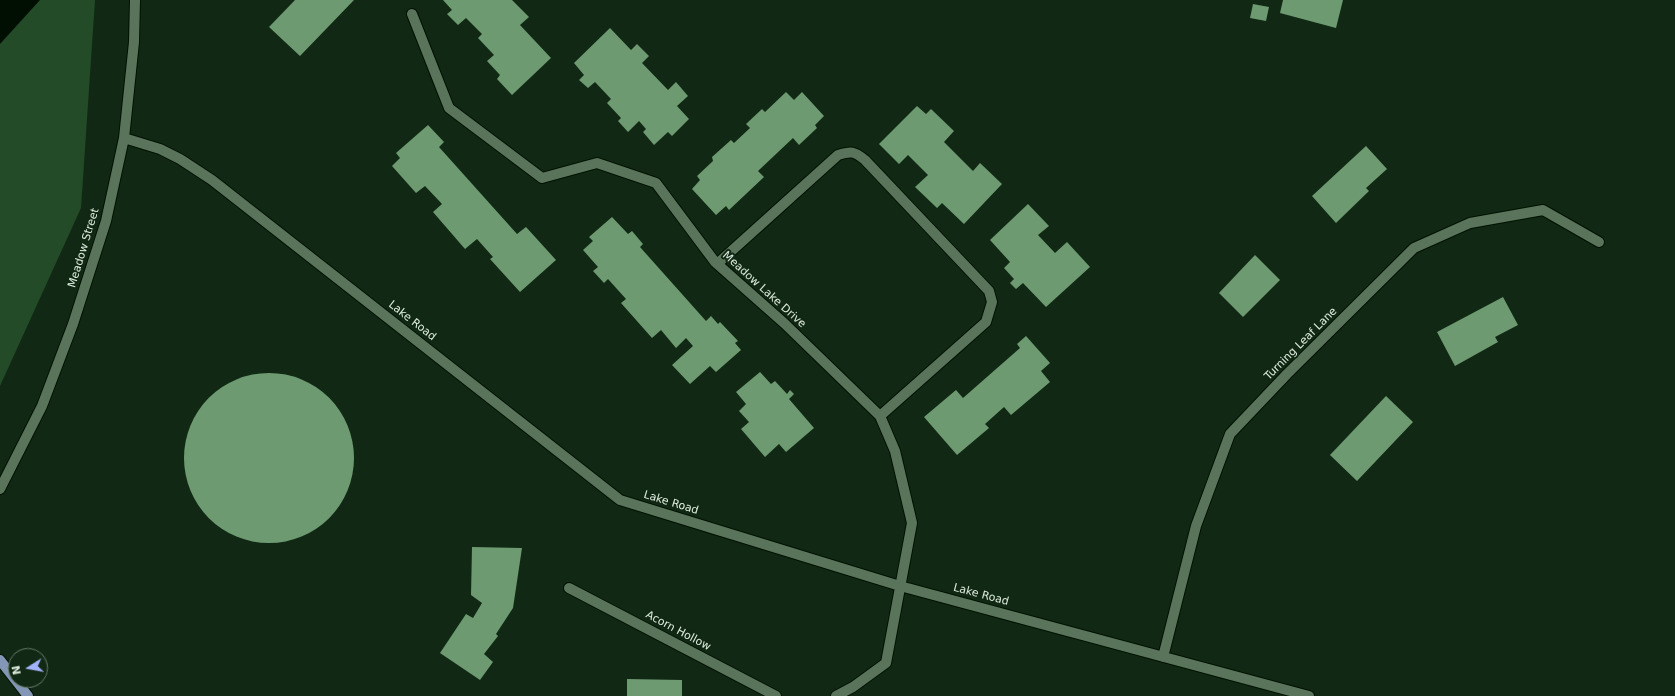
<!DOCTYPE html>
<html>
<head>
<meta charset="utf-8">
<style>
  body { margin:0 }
  #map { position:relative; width:1675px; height:696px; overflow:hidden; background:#112914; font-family:"DejaVu Sans",sans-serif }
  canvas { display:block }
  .north { position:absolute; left:8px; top:648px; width:40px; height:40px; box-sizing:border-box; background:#112914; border:1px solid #637765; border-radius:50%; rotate:259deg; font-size:11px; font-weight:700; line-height:16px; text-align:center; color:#deecde }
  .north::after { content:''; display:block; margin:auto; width:14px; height:18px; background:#a3b2fd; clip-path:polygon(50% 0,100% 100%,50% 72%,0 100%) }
</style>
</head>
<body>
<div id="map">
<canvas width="1675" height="696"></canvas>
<div class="north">N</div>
</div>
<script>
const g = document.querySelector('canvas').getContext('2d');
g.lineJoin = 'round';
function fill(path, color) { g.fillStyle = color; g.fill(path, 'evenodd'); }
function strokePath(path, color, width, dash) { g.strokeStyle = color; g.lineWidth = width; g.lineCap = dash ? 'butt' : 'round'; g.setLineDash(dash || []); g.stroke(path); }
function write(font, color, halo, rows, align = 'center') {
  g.font = font + ' "DejaVu Sans",sans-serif'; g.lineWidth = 4; g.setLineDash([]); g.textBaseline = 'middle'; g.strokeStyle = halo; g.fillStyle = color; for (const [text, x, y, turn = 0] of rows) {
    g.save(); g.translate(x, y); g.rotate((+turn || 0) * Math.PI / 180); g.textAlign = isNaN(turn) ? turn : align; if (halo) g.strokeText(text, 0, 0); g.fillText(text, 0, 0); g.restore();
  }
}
fill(new Path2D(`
  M 0,0 L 95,0 L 81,208 L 0,386 Z`), '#234b27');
fill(new Path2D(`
  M 0,0 L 40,0 L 0,44 Z`), '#000f01');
fill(new Path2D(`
  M 295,0 L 354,0 L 300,56 L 269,27 Z
  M 443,0 L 512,0 L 529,17 L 520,25 L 551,58 L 512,95 L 497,79 L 500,75 L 487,61 L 494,55 L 478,38 L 482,34 L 466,18 L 458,25 L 447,14 L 452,10 Z
  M 1283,0 L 1343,0 L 1336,28 L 1280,13 Z
  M 1253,4 L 1269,7 L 1266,21 L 1250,18 Z
  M 610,28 L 631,50 L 637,44 L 649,56 L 642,63 L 668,90 L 676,82 L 688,96 L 677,106 L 689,119 L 672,136 L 668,132 L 654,145 L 643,132 L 646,129 L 639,121 L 628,132 L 618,121 L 621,118 L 607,103 L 611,99 L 595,82 L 588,88 L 579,80 L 584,75 L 574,63 Z
  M 786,92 L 794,100 L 802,92 L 824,116 L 815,125 L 817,128 L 799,145 L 793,138 L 758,171 L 764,177 L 729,210 L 726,206 L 716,215 L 692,189 L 700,180 L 697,176 L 713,161 L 712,157 L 731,140 L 734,143 L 750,128 L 746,124 L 762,109 L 765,112 Z
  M 917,106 L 926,114 L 931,109 L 954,131 L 944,142 L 973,171 L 980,163 L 1002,184 L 964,224 L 942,203 L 937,208 L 915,187 L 928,175 L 908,155 L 899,164 L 879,144 Z
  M 428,125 L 444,142 L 439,147 L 517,234 L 526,227 L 556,260 L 520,292 L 490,259 L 493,257 L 477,239 L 465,249 L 433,212 L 442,204 L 425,186 L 416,193 L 392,166 L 400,158 L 396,153 Z
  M 1366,146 L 1387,169 L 1366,188 L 1369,191 L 1336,223 L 1312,196 Z
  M 1028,204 L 1049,226 L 1038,235 L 1055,253 L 1067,242 L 1090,267 L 1046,307 L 1023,283 L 1016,289 L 1010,283 L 1014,279 L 1004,268 L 1010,262 L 990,240 Z
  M 612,217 L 628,234 L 632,231 L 643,244 L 640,247 L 706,321 L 711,316 L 718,324 L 720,322 L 738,341 L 735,343 L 741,350 L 716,372 L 710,366 L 690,384 L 672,365 L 693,346 L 686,338 L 676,348 L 661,330 L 652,338 L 621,303 L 626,299 L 608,279 L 604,283 L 593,271 L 598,267 L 583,250 L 593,241 L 589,237 Z
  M 1255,255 L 1280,280 L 1243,317 L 1219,293 Z
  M 1503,297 L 1518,325 L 1495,337 L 1498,342 L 1455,366 L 1437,332 Z
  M 1026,336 L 1050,363 L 1041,371 L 1050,382 L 1011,415 L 1004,407 L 985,424 L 989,428 L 957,455 L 924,417 L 956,390 L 963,398 L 1020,348 L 1017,344 Z
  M 760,372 L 771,384 L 775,381 L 787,394 L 790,390 L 794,394 L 789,399 L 814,428 L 786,452 L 779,444 L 765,457 L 741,429 L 749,422 L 739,411 L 746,404 L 736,392 Z
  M184 458a85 85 0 1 1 170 0a85 85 0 1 1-170 0Z
  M 1386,396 L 1413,422 L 1357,481 L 1330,455 Z
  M 472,547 L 522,548 L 513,608 L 496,634 L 498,636 L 484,654 L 493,662 L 480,680 L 440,653 L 466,614 L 473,618 L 482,603 L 471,595 Z
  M 627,679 L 682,680 L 682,696 L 627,696 Z`), '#6d9a70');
const minor = new Path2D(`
  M 412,14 L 449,108 L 542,178 L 597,163 L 656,183 L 715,262 L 784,323 L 880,416 L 895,451 L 912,523 L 886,663 L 853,687 L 836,696
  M 124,138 L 160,149 L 180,159 L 212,180 L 620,500 L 900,586 L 1309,696
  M 717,264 L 838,155 C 851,151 854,151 865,160 L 989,291 L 992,302 L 986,322 L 880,416
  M 0,489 L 42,406 L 73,324 L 106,221 L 124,138 L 134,42 L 135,0
  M 569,588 L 776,696
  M 1163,657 L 1196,526 L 1230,434 L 1287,374 L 1414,248 L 1470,223 L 1543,210 L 1599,242`);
const major = new Path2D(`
  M 0,660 L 28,696`);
strokePath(minor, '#001101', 12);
strokePath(major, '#001101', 12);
strokePath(minor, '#59745a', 10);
strokePath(major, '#8396b5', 10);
write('11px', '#deecde', '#112914', [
  ["Meadow Street",84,248,-73],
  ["Meadow Lake Drive",764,290,42],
  ["Lake Road",412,321,38],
  ["Turning Leaf Lane",1301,344,-45],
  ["Lake Road",671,503,17],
  ["Lake Road",981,595,15],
  ["Acorn Hollow",678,631,28]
]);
</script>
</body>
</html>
